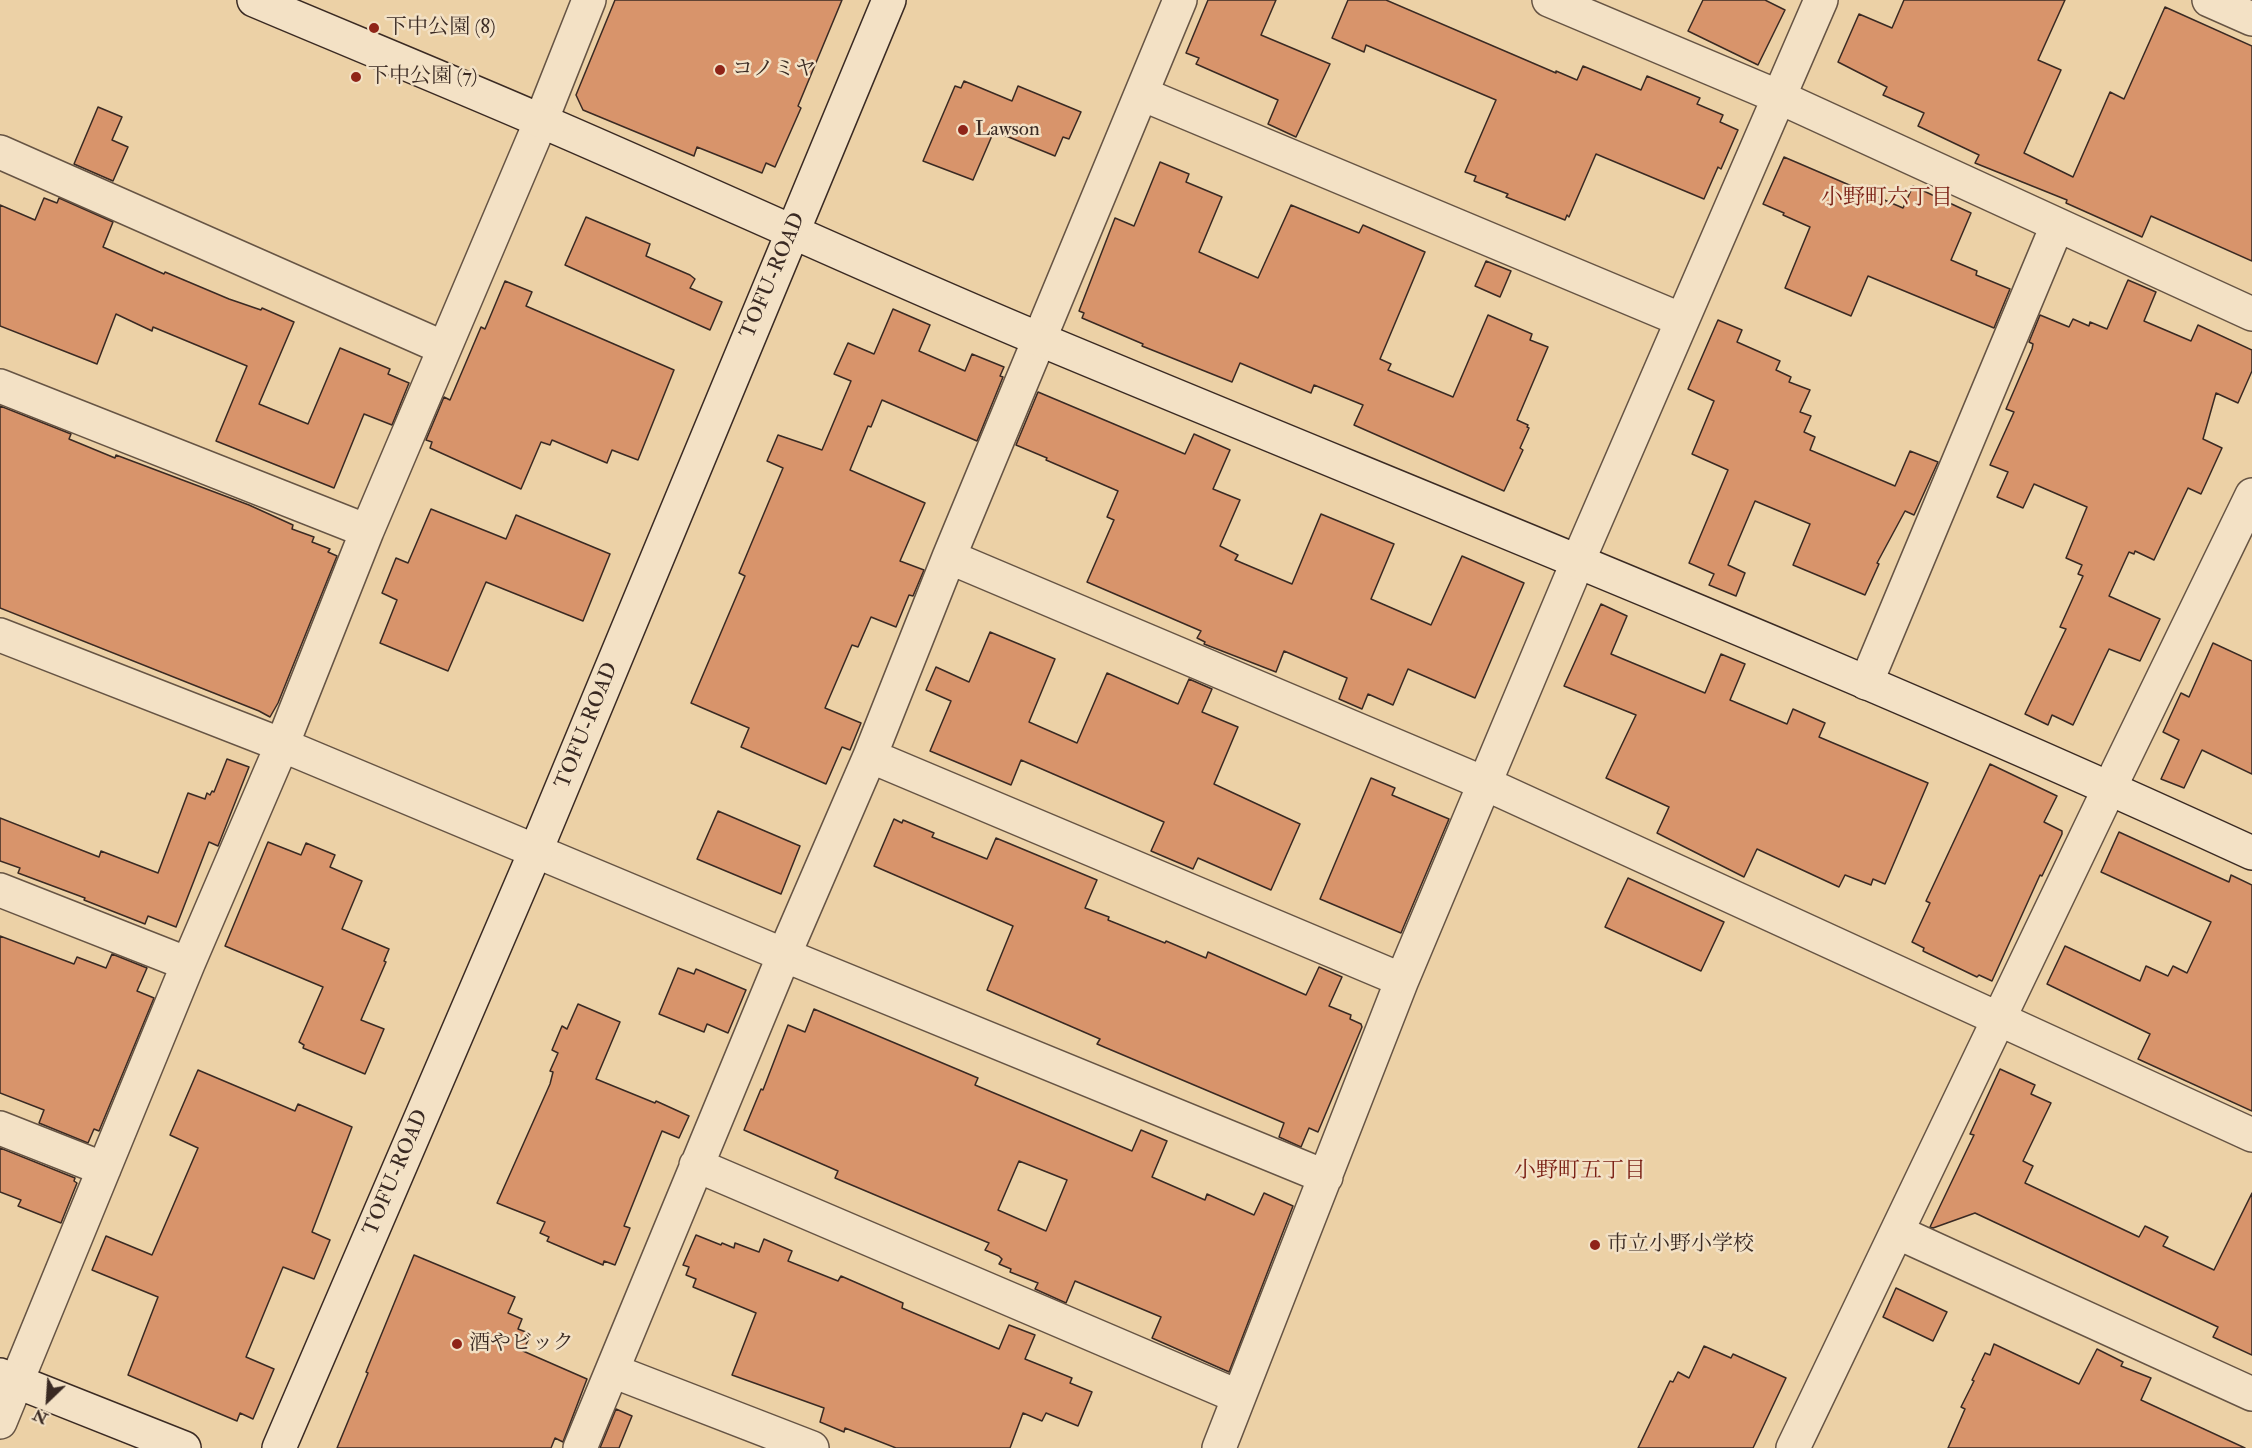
<!DOCTYPE html>
<html>
<head>
<meta charset="utf-8">
<style>
  body { margin:0 }
  #map { position:relative; width:2252px; height:1448px; overflow:hidden; background:#ecd1a6; font-family:"IM FELL Double Pica",serif }
  canvas { display:block }
  .north { position:absolute; left:18px; top:1370px; width:60px; height:60px; -webkit-text-stroke:4px #f3e1c5; paint-order:stroke; rotate:205deg; font-size:16px; font-weight:700; line-height:24px; text-align:center; color:#3a2a23 }
  .north::after { content:''; display:block; margin:auto; width:21px; height:27px; background:#3a2a23; clip-path:polygon(50% 0,100% 100%,50% 72%,0 100%) }
</style>
</head>
<body>
<div id="map">
<canvas width="2252" height="1448"></canvas>
<div class="north">N</div>
</div>
<script>
const g = document.querySelector('canvas').getContext('2d');
g.lineJoin = 'round';
function fill(path, color) { g.fillStyle = color; g.fill(path, 'evenodd'); }
function strokePath(path, color, width, dash) { g.strokeStyle = color; g.lineWidth = width; g.lineCap = dash ? 'butt' : 'round'; g.setLineDash(dash || []); g.stroke(path); }
function write(font, color, halo, rows, align = 'center') {
  g.font = font + ' "IM FELL Double Pica","Noto Serif JP",serif'; g.lineWidth = 5; g.setLineDash([]); g.textBaseline = 'middle'; g.strokeStyle = halo; g.fillStyle = color; for (const [text, x, y, turn = 0] of rows) {
    g.save(); g.translate(x, y); g.rotate((+turn || 0) * Math.PI / 180); g.textAlign = isNaN(turn) ? turn : align; if (halo) g.strokeText(text, 0, 0); g.fillText(text, 0, 0); g.restore();
  }
}
const building = new Path2D(`
  M 615,0 L 842,0 L 798,106 L 801,108 L 775,167 L 766,163 L 762,173 L 697,147 L 694,156 L 583,110 L 576,95 Z
  M 1208,0 L 1276,0 L 1261,35 L 1330,64 L 1296,137 L 1268,124 L 1278,100 L 1196,64 L 1199,58 L 1186,53 Z
  M 1348,0 L 1386,0 L 1556,73 L 1556,71 L 1577,80 L 1583,66 L 1641,90 L 1647,76 L 1700,98 L 1697,104 L 1723,115 L 1720,122 L 1738,130 L 1721,169 L 1718,167 L 1704,199 L 1596,154 L 1569,217 L 1567,215 L 1565,220 L 1506,197 L 1508,194 L 1474,181 L 1476,176 L 1465,172 L 1496,100 L 1366,45 L 1364,52 L 1332,38 Z
  M 1703,0 L 1765,0 L 1785,10 L 1758,65 L 1688,31 Z
  M 1904,0 L 2065,0 L 2038,60 L 2061,70 L 2024,153 L 2073,177 L 2110,92 L 2124,99 L 2165,7 L 2252,46 L 2252,261 L 2151,216 L 2142,237 L 2066,203 L 2067,200 L 1975,163 L 1979,155 L 1918,126 L 1924,113 L 1883,95 L 1887,87 L 1838,62 L 1859,14 L 1892,28 Z
  M 964,81 L 1012,101 L 1018,86 L 1081,112 L 1069,139 L 1063,137 L 1055,156 L 994,131 L 973,180 L 923,161 L 955,86 L 961,88 Z
  M 98,107 L 122,117 L 112,140 L 128,147 L 113,181 L 74,164 Z
  M 1784,157 L 1903,208 L 1913,186 L 1971,213 L 1951,260 L 1977,271 L 1976,275 L 2010,289 L 1994,328 L 1868,276 L 1851,316 L 1785,288 L 1810,227 L 1783,215 L 1784,213 L 1763,204 Z
  M 1160,162 L 1189,174 L 1186,182 L 1222,197 L 1199,252 L 1258,278 L 1291,205 L 1359,233 L 1363,225 L 1425,252 L 1380,359 L 1391,364 L 1388,370 L 1453,397 L 1488,315 L 1532,334 L 1530,340 L 1548,347 L 1517,420 L 1528,425 L 1527,427 L 1529,428 L 1520,448 L 1523,450 L 1504,491 L 1354,425 L 1363,405 L 1314,385 L 1311,393 L 1240,363 L 1232,382 L 1142,346 L 1143,344 L 1082,318 L 1084,313 L 1079,311 L 1115,218 L 1134,226 Z
  M 44,198 L 57,203 L 59,198 L 113,222 L 103,247 L 164,274 L 165,272 L 229,299 L 261,310 L 262,308 L 294,322 L 259,404 L 308,424 L 340,348 L 390,369 L 388,374 L 409,383 L 392,425 L 364,414 L 334,488 L 216,441 L 247,366 L 153,327 L 152,331 L 116,314 L 97,364 L 0,326 L 0,205 L 35,220 Z
  M 586,217 L 650,244 L 646,256 L 690,275 L 695,279 L 690,288 L 722,302 L 710,330 L 565,265 Z
  M 1486,261 L 1511,271 L 1500,297 L 1475,286 Z
  M 2128,280 L 2156,292 L 2144,321 L 2191,341 L 2198,325 L 2252,350 L 2252,371 L 2238,403 L 2216,393 L 2203,439 L 2222,448 L 2201,494 L 2188,488 L 2154,560 L 2135,551 L 2134,554 L 2129,552 L 2109,596 L 2160,619 L 2140,661 L 2109,649 L 2073,725 L 2052,715 L 2048,725 L 2025,714 L 2066,629 L 2060,627 L 2083,576 L 2078,574 L 2082,565 L 2066,558 L 2087,507 L 2034,484 L 2023,508 L 1997,497 L 2008,472 L 1990,465 L 2014,412 L 2006,409 L 2032,349 L 2033,344 L 2029,342 L 2040,315 L 2069,327 L 2073,319 L 2089,326 L 2090,322 L 2107,329 Z
  M 505,281 L 532,292 L 526,306 L 674,370 L 638,460 L 612,450 L 607,463 L 552,440 L 550,445 L 541,442 L 521,489 L 430,448 L 432,442 L 426,440 L 444,397 L 450,400 L 481,327 L 485,329 Z
  M 893,309 L 930,325 L 919,351 L 965,371 L 972,354 L 1004,367 L 1000,376 L 1003,377 L 977,441 L 882,400 L 871,427 L 868,426 L 850,470 L 925,503 L 900,561 L 924,570 L 913,596 L 909,595 L 896,627 L 871,617 L 858,647 L 852,645 L 825,708 L 861,723 L 850,750 L 842,747 L 826,784 L 741,747 L 749,728 L 691,703 L 745,576 L 739,573 L 783,468 L 767,461 L 778,435 L 822,450 L 851,381 L 834,374 L 848,343 L 874,354 Z
  M 1718,320 L 1742,330 L 1737,342 L 1780,361 L 1776,370 L 1791,377 L 1789,382 L 1810,390 L 1800,412 L 1811,416 L 1804,432 L 1815,437 L 1810,450 L 1895,486 L 1910,451 L 1938,462 L 1914,515 L 1905,511 L 1877,563 L 1879,564 L 1865,595 L 1793,565 L 1810,524 L 1755,501 L 1728,565 L 1745,573 L 1736,596 L 1709,585 L 1714,574 L 1689,563 L 1728,470 L 1692,454 L 1714,401 L 1688,389 Z
  M 1038,392 L 1185,454 L 1194,434 L 1230,450 L 1213,489 L 1240,500 L 1220,546 L 1238,555 L 1235,560 L 1292,584 L 1321,514 L 1394,544 L 1371,599 L 1431,625 L 1462,556 L 1524,583 L 1475,698 L 1408,669 L 1393,705 L 1368,694 L 1362,709 L 1339,699 L 1347,678 L 1284,651 L 1276,672 L 1204,644 L 1205,642 L 1197,638 L 1201,631 L 1087,582 L 1114,520 L 1107,517 L 1118,491 L 1046,460 L 1047,458 L 1016,445 Z
  M 0,406 L 71,434 L 69,439 L 115,458 L 116,455 L 249,505 L 293,525 L 292,529 L 314,537 L 312,542 L 330,549 L 328,552 L 337,556 L 278,703 L 270,717 L 259,711 L 0,608 Z
  M 431,509 L 506,539 L 516,515 L 610,554 L 583,621 L 486,582 L 448,671 L 380,643 L 397,600 L 382,593 L 396,558 L 408,563 Z
  M 1601,604 L 1627,616 L 1611,654 L 1705,693 L 1721,654 L 1745,664 L 1730,700 L 1787,724 L 1793,709 L 1825,723 L 1819,737 L 1928,783 L 1885,884 L 1873,879 L 1871,885 L 1845,875 L 1839,887 L 1757,849 L 1744,877 L 1657,833 L 1669,807 L 1606,778 L 1636,715 L 1564,686 Z
  M 990,632 L 1055,659 L 1029,722 L 1077,743 L 1107,673 L 1178,704 L 1189,679 L 1212,689 L 1202,712 L 1238,727 L 1214,784 L 1300,824 L 1271,890 L 1198,858 L 1193,869 L 1151,851 L 1164,822 L 1021,760 L 1011,785 L 930,751 L 951,701 L 926,690 L 936,667 L 969,682 Z
  M 2213,643 L 2252,661 L 2252,774 L 2202,750 L 2184,788 L 2161,779 L 2179,740 L 2163,732 L 2181,693 L 2189,697 Z
  M 227,759 L 249,767 L 218,846 L 209,842 L 176,927 L 148,916 L 145,924 L 84,900 L 85,898 L 18,873 L 20,868 L 0,861 L 0,818 L 99,857 L 101,851 L 158,873 L 188,793 L 205,799 L 207,793 L 210,795 L 212,791 L 214,792 Z
  M 1990,764 L 2057,796 L 2044,822 L 2062,831 L 2062,834 L 2042,876 L 2040,875 L 1992,981 L 1979,975 L 1977,977 L 1923,951 L 1924,948 L 1912,942 L 1930,903 L 1926,901 Z
  M 1371,778 L 1395,788 L 1392,795 L 1449,819 L 1401,933 L 1320,899 Z
  M 718,811 L 800,846 L 781,894 L 697,859 Z
  M 894,819 L 902,823 L 903,820 L 934,833 L 932,837 L 987,859 L 996,838 L 1097,880 L 1085,908 L 1109,917 L 1108,920 L 1165,943 L 1166,941 L 1206,958 L 1208,952 L 1306,995 L 1319,967 L 1342,977 L 1329,1006 L 1351,1015 L 1350,1019 L 1361,1024 L 1362,1027 L 1318,1132 L 1309,1128 L 1301,1147 L 1279,1137 L 1284,1123 L 1097,1044 L 1100,1039 L 987,990 L 1013,926 L 874,866 Z
  M 2119,832 L 2229,882 L 2231,875 L 2252,885 L 2252,1111 L 2138,1059 L 2150,1034 L 2047,984 L 2065,946 L 2140,981 L 2146,966 L 2168,976 L 2173,966 L 2187,973 L 2211,922 L 2101,872 Z
  M 268,842 L 301,855 L 306,843 L 335,855 L 330,867 L 362,881 L 342,929 L 389,949 L 384,961 L 386,962 L 361,1020 L 384,1029 L 365,1074 L 303,1048 L 304,1045 L 299,1042 L 323,987 L 225,946 Z
  M 1628,878 L 1724,922 L 1701,971 L 1605,927 Z
  M 0,936 L 74,964 L 77,957 L 106,968 L 112,954 L 147,968 L 137,991 L 154,998 L 99,1131 L 94,1129 L 88,1143 L 39,1123 L 44,1110 L 0,1093 Z
  M 678,968 L 694,974 L 696,969 L 746,990 L 728,1033 L 707,1024 L 704,1032 L 659,1014 Z
  M 578,1004 L 620,1022 L 596,1079 L 655,1103 L 656,1101 L 689,1116 L 679,1138 L 662,1131 L 624,1226 L 630,1228 L 615,1265 L 604,1261 L 603,1265 L 547,1241 L 549,1237 L 540,1233 L 545,1222 L 497,1203 L 550,1084 L 553,1072 L 550,1071 L 558,1053 L 552,1050 L 562,1026 L 567,1029 Z
  M 814,1009 L 978,1078 L 975,1085 L 1132,1151 L 1141,1130 L 1167,1141 L 1152,1177 L 1205,1200 L 1207,1194 L 1254,1215 L 1264,1193 L 1293,1206 L 1229,1372 L 1152,1338 L 1161,1317 L 1075,1281 L 1066,1303 L 1035,1289 L 1038,1283 L 1010,1272 L 1011,1269 L 999,1264 L 1002,1259 L 999,1256 L 985,1250 L 989,1243 L 835,1178 L 838,1171 L 744,1130 L 761,1089 L 763,1090 L 788,1025 L 805,1032 ZM 1019,1161 L 1067,1180 L 1046,1231 L 998,1210 Z
  M 2000,1069 L 2035,1085 L 2031,1094 L 2051,1103 L 2023,1161 L 2033,1166 L 2025,1183 L 2139,1237 L 2145,1226 L 2168,1237 L 2163,1246 L 2214,1270 L 2252,1193 L 2252,1355 L 2213,1337 L 2218,1327 L 1975,1213 L 1933,1228 L 1930,1227 L 1974,1135 L 1970,1134 Z
  M 198,1070 L 295,1111 L 298,1104 L 352,1127 L 312,1232 L 330,1240 L 314,1279 L 283,1267 L 246,1357 L 274,1369 L 253,1419 L 240,1413 L 237,1421 L 128,1375 L 158,1297 L 92,1270 L 106,1236 L 152,1255 L 198,1148 L 170,1135 Z
  M 0,1148 L 75,1178 L 74,1181 L 77,1183 L 61,1223 L 18,1206 L 21,1200 L 0,1192 Z
  M 696,1235 L 721,1245 L 722,1243 L 734,1248 L 735,1243 L 759,1252 L 764,1239 L 792,1251 L 788,1261 L 838,1281 L 841,1276 L 903,1303 L 902,1308 L 999,1349 L 1009,1325 L 1035,1335 L 1025,1359 L 1072,1378 L 1070,1383 L 1092,1392 L 1078,1426 L 1046,1413 L 1042,1421 L 1023,1413 L 1010,1448 L 896,1448 L 845,1428 L 844,1432 L 820,1422 L 824,1408 L 732,1375 L 756,1313 L 693,1287 L 696,1279 L 686,1275 L 689,1267 L 683,1265 Z
  M 414,1255 L 515,1297 L 508,1313 L 522,1319 L 518,1329 L 531,1334 L 523,1351 L 587,1379 L 563,1442 L 555,1438 L 551,1448 L 337,1448 L 368,1373 L 366,1372 Z
  M 1896,1288 L 1947,1312 L 1933,1341 L 1883,1317 Z
  M 1994,1344 L 2079,1384 L 2097,1349 L 2123,1362 L 2121,1366 L 2151,1378 L 2141,1400 L 2245,1448 L 1948,1448 L 1965,1409 L 1961,1407 L 1974,1381 L 1972,1380 L 1985,1353 L 1990,1355 Z
  M 1704,1346 L 1731,1358 L 1733,1354 L 1786,1378 L 1753,1448 L 1638,1448 L 1670,1381 L 1673,1382 L 1678,1372 L 1689,1378 Z
  M 616,1409 L 632,1416 L 619,1448 L 600,1448 Z`);
fill(building, '#d8946b');
strokePath(building, '#3a2a23', 1.5);
const street = new Path2D(`
  M 1549,0 L 1779,97 L 2252,314
  M 2209,0 L 2252,19
  M 1142,94 L 1682,320
  M 0,152 L 444,348
  M 0,386 L 367,531
  M 949,557 L 1486,784 L 2252,1135
  M 0,635 L 282,745 L 784,955 L 1326,1177
  M 1866,683 L 2057,226
  M 870,756 L 1402,980
  M 0,890 L 188,964
  M 0,1128 L 104,1169
  M 696,1165 L 1239,1397
  M 1897,1232 L 2252,1394
  M 613,1371 L 812,1448
  M 0,1422 L 188,964 L 282,745 L 367,531 L 541,121 L 589,0
  M 580,1448 L 784,955 L 870,756 L 949,557 L 1180,0
  M 1219,1448 L 1402,980 L 1578,561 L 1821,0
  M 1793,1448 L 2110,787 L 2252,495`);
const secondary = new Path2D(`
  M 254,0 C 351,41 449,81 546,123 C 713,195 878,272 1046,342 C 1449,510 1855,670 2252,853
  M 0,1375 L 184,1448
  M 279,1448 L 536,850 L 889,0`);
strokePath(street, '#665444', 36);
strokePath(secondary, '#3a2a23', 36);
strokePath(street, '#f3e1c5', 33);
strokePath(secondary, '#f3e1c5', 33);
for (const [x, y, r, color] of [
  [374,28,6,"#8f2418"],
  [720,70,6,"#8f2418"],
  [356,77,6,"#8f2418"],
  [963,130,6,"#8f2418"],
  [1595,1245,6,"#8f2418"],
  [457,1344,6,"#8f2418"]
]) { const dot = new Path2D(); dot.arc(x, y, r, 0, 2 * Math.PI); g.fillStyle = color; g.fill(dot); strokePath(dot, '#f3e1c5', 2); }
write('21px', '#3a2a23', '#f3e1c5', [
  ["下中公園 (8)",386,28],
  ["コノミヤ",732,70],
  ["下中公園 (7)",368,77],
  ["Lawson",975,130],
  ["市立小野小学校",1607,1245],
  ["酒やビック",469,1344]
], 'left');
write('21px', '#3a2a23', '#f3e1c5', [
  ["TOFU-ROAD",774,276,-67],
  ["TOFU-ROAD",588,726,-68],
  ["TOFU-ROAD",397,1173,-67]
]);
write('22px', '#7a1f14', '#f3e1c5', [
  ["小野町六丁目",1887,199],
  ["小野町五丁目",1580,1172]
]);
</script>
</body>
</html>
